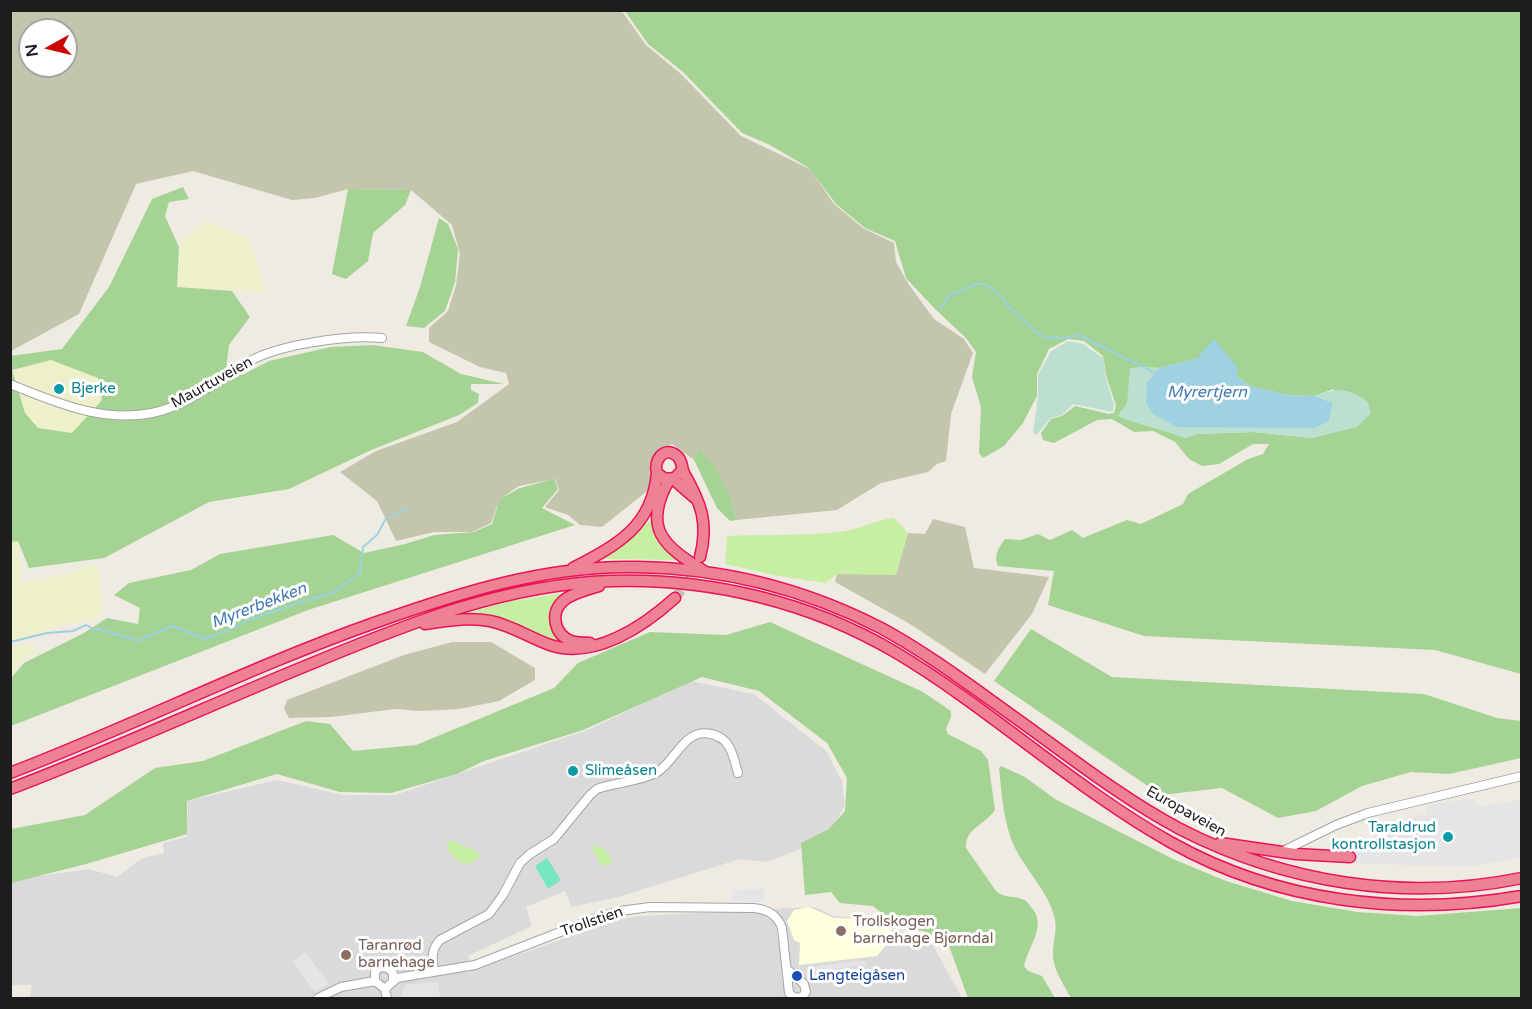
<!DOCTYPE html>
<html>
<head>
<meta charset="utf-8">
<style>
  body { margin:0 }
  #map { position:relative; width:1532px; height:1009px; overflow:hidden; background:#efebe2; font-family:"Varela Round",sans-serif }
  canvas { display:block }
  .frame { position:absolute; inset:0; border:12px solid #1d1d1d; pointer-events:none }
  .north { position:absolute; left:18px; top:18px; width:60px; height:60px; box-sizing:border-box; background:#fff; border:2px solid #a5a5a5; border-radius:50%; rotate:262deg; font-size:16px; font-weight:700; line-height:24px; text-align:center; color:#1d1d1d }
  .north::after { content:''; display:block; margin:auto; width:21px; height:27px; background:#cb0500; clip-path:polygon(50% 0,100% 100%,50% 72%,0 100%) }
</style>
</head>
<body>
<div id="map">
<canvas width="1532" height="1009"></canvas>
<div class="frame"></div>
<div class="north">N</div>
</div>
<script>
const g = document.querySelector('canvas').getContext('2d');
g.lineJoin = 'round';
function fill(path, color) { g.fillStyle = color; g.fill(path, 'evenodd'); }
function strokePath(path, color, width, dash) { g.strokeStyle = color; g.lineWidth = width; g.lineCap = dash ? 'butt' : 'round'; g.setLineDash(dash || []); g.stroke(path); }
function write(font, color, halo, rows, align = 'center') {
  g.font = font + ' "Varela Round",sans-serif'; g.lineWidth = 6; g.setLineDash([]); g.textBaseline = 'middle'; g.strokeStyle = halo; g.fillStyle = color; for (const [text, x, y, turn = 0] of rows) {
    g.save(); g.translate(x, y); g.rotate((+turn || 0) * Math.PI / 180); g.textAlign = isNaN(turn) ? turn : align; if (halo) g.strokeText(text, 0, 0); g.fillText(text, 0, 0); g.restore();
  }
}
fill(new Path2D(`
  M 690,681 L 754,694 L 826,751 L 842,781 L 845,805 L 827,838 L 768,862 L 740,859 L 618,897 L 572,907 L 565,891 L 526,907 L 532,926 L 468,956 L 473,970 L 621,919 L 640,916 L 814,907 L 834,916 L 873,919 L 932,944 L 962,998 L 30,998 L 32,985 L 11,985 L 11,880 L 89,869 L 117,877 L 142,858 L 164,853 L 163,843 L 187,837 L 188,801 L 277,780 L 343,795 L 395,795 L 590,729 Z`), '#dbdada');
fill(new Path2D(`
  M 809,907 L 834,918 L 869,919 L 890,924 L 893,937 L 877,956 L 799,965 L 800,943 L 794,940 L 787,921 L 794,910 Z`), '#feffdc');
fill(new Path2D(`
  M 621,10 L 646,45 L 681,74 L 741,136 L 810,169 L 834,204 L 863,228 L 894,243 L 896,262 L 909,285 L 934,319 L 964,339 L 973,353 L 951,414 L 946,461 L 937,464 L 928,472 L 881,483 L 837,510 L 736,520 L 731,499 L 699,450 L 694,460 L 672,444 L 656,452 L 651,488 L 602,527 L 580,525 L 568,515 L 545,507 L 559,490 L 555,479 L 519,486 L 500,499 L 491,523 L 472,532 L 434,532 L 396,541 L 377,501 L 340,472 L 376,451 L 457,422 L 509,384 L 506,373 L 480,367 L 429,342 L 429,328 L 448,311 L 456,285 L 460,254 L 452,225 L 411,190 L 348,189 L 315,198 L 292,200 L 193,171 L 136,184 L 79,314 L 11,351 L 11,11 ZM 30,30 L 66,30 L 66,66 L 30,66 Z
  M 933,519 L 965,527 L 974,568 L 1049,577 L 1032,614 L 985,674 L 910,624 L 835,582 L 837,574 L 896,574 L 908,533 L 925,534 Z
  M 452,642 L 491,642 L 535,668 L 535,680 L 499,701 L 459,709 L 421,711 L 395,709 L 331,717 L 289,718 L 284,709 L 287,700 L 404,655 Z`), '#c4c5ad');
fill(new Path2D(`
  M 205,221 L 229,229 L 250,239 L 266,294 L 248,291 L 177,287 L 181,239 L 192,233 Z
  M 51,360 L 98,378 L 102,400 L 72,433 L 38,428 L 25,413 L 12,369 Z
  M 18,540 L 22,583 L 69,573 L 93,564 L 98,567 L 103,611 L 97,619 L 63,625 L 27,639 L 11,642 L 10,542 Z
  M 28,644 L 39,650 L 21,662 L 11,676 L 11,647 Z`), '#edf0cb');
fill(new Path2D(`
  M 894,518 L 908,533 L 896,575 L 837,574 L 825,583 L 774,575 L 725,564 L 727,536 C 764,534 802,536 839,532 C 858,530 875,520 894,518 Z
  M 651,520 L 662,546 L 681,560 L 601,559 Z
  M 571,592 L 552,612 L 572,647 L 457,616 L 511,601 Z
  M 453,841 L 478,852 L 479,856 C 470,872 452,860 447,846 L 448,842 Z
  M 592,845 L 604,849 L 611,857 L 611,864 L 606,866 L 600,864 L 591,846 Z`), '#c6efa3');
fill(new Path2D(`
  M 625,11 L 1521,11 L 1521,674 L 1435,650 L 1144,636 L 1048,605 L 1054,571 L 998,566 C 993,555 999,548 1005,539 L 1021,540 L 1038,534 L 1050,540 L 1072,530 L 1083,538 L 1127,520 L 1141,524 L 1183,504 L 1188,494 L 1248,459 L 1263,454 L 1269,444 L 1253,444 L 1219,464 L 1202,466 L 1189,459 L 1175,442 L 1153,431 L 1134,432 L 1112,419 L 1097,420 L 1054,443 L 1043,440 L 1041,433 L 1051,419 L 1062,416 L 1075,406 L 1109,414 L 1114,413 L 1116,405 L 1107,379 L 1103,356 L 1084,341 L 1068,339 L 1049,349 L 1037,374 L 1037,396 L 1023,423 L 1004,446 L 983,458 L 979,453 L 981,407 L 972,377 L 976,352 L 966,338 L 935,309 L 906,278 L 895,241 L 865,228 L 836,204 L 809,168 L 770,145 L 742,133 L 683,72 L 648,44 ZM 1196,359 L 1237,377 L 1250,386 L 1288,395 L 1314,396 L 1334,389 L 1334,432 L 1312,438 L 1254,432 L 1196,434 L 1185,438 C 1163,429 1140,425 1118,416 L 1127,404 L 1141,367 L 1159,368 Z
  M 183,187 L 189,199 L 169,202 L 165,216 L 179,247 L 177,287 L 232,291 L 250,317 L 229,345 L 226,370 L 242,375 L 269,361 L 331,347 L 372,345 L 423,352 L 461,374 L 504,384 L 471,384 L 471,390 L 479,394 L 478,403 L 459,415 L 369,451 L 289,489 L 209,502 L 104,558 L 29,568 L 18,541 L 11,542 L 10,356 L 62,349 L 109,287 L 152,199 ZM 51,360 L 98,378 L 102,400 L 72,433 L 38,428 L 25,413 L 12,370 Z
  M 348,189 L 411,190 L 405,205 L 373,233 L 368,261 L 346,279 L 332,274 Z
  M 439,218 L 448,224 L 458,249 L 455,282 L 445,311 L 424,328 L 406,326 L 420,287 Z
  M 699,449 L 715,466 L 731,499 L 736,520 L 730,521 L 717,508 L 694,460 Z
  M 554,479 L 558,489 L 542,508 L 575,525 L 308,610 L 11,726 L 11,678 L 24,663 L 84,633 L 107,618 L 138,624 L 140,608 L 114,595 L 129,583 L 191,570 L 220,554 L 333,535 L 364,553 L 405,544 L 434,535 L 474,532 L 492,524 L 500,499 L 520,488 Z
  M 770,622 L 923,692 L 951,711 L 951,717 L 946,729 L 948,734 L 981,751 L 988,760 L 995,810 C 986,824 964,829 966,848 L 996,891 C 1005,899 1014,895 1024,900 C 1027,901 1028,904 1031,907 C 1048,924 1028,947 1024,966 L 1028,971 L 1042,976 L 1055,998 L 968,998 L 949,946 L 927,932 L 898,926 L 873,906 L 840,903 L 831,892 L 805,895 L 801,843 L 829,829 L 845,811 L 847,778 L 827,743 L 759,691 L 702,677 L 583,730 L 484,761 L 457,774 L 391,793 L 340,792 L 277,774 L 187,801 L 187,834 L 86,864 L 11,883 L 11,829 L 85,815 L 155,768 L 203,761 L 306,721 L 330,724 L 353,751 L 416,745 L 554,688 L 578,663 L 650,632 L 726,635 Z
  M 1031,629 L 1112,677 L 1424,694 L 1497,718 L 1521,721 L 1521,758 L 1449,774 L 1411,772 L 1362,786 L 1316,811 L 1278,818 L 1222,788 L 1161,795 L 994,681 Z
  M 1001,766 L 1025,777 L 1055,799 L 1173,859 L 1226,881 L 1292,901 L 1357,912 L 1418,916 L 1521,908 L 1521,998 L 1071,998 C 1064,985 1052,968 1053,952 C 1053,942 1057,931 1055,920 C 1050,893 1027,872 1015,848 C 1003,823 1002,795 999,768 Z`), '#a4d393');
fill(new Path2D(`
  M 1068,341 L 1083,344 L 1103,358 L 1107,383 L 1114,404 L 1113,412 L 1073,404 L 1062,415 L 1051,418 L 1036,435 L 1033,433 L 1038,396 L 1038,375 L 1051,351 Z
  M 1141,367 L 1159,368 L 1147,382 L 1333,403 L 1314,396 C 1338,388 1347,387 1368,402 L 1371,413 L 1357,427 L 1312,438 L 1254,432 L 1196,434 L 1185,438 C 1163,429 1140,425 1118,416 L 1127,404 L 1130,368 Z`), '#bddfd0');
fill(new Path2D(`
  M 547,858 L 561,880 L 548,889 L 535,866 Z`), '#78e6be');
fill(new Path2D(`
  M 1472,798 L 1480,806 L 1521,800 L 1521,858 L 1466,867 L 1350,863 L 1350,853 L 1390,825 L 1407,817 L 1427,814 L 1427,805 Z
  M 764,889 L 764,902 L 733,901 L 732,890 Z
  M 305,952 L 329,983 L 315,992 L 293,962 Z
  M 858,961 L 866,961 L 866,965 L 812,971 L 812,967 Z
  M 438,982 L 440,997 L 400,998 L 405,985 Z`), '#e5e5e5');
fill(new Path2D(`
  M 1214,339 L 1238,368 L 1237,377 L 1250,386 L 1288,395 L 1314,396 L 1333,403 L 1328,422 L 1314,428 L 1177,427 L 1153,414 L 1146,403 L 1147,382 L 1159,368 L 1196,359 Z`), '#9ed1e1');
strokePath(new Path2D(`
  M 940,309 L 949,296 L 976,284 L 985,284 L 1002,296 L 1007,305 L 1034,331 L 1045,337 L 1066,338 L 1079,335 L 1155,373
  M 10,642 L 47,633 L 73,631 L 86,625 L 95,630 L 99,629 L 138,641 L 172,626 L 206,639 L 229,630 L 247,620 L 336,591 L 360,573 L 363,547 L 377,535 L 385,520 L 408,507`), '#9ed1e1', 2);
strokePath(new Path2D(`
  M 675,598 L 692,576 L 697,563`), '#c5c2bb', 10, [10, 5]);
const minor = new Path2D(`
  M 10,384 C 54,402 103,423 152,413 C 187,406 218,380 248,362 C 280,344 346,335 382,338
  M 1281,852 L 1336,825 L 1368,813 L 1522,776
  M 434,971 C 432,959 431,949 440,940 L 489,914 L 503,895 L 520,863 L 530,854 L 554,839 L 590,795 L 597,789 C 616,782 638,782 656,773 C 676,762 683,728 711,734 C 731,738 733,756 738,773
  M 385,989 L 375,981 L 375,971 L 381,967 L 388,968 L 393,973 L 393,980
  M 318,998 L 341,987 L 375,981
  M 387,998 L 385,989 L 397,978 L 475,965 L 604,915 L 620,911 L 650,907 L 753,908 C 767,909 777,914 782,928 L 789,993 L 795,998 L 802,997 L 806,992 L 804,984 L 788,970`);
const highway = new Path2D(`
  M 682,470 L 675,478 L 665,479 L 657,473 C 653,460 665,445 677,456 C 683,461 681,467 684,473 C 701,503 709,523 700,557
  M 673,479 L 695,498
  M 669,480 C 642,528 663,546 704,571
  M 573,568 C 617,545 652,527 657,473
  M 425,624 C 447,621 468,617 490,621 C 511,625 530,638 550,645 C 594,660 644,626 675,598
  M 590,643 C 583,643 577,643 571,641 C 554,634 550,613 563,601 C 572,593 587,590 599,586
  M 10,773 C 133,726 250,667 374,623 C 459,593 545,565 637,567 C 721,568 805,589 881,628 C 927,653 968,684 1010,714 C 1065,753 1120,797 1180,829 C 1285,883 1405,902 1522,878
  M 10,789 C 113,750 212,704 313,663 C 409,623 507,584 612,581 C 710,578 810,602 895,652 C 991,709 1074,788 1172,843 C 1278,902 1402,917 1522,896
  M 1220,843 L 1296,854 L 1350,857`);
strokePath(minor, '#a4a4a4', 10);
strokePath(highway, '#e91458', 13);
strokePath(minor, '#fff', 8);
strokePath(highway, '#ee8294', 10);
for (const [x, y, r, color] of [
  [59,389,6,"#0f9aa8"],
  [573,771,6,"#0f9aa8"],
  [1448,837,6,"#0f9aa8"],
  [841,931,6,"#8d6e63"],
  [346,955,6,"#8d6e63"],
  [797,976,6,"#1a4fb4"]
]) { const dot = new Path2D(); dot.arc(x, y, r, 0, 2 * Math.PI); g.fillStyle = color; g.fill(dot); strokePath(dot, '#fff', 2); }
write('15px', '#1d1d1d', '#fff', [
  ["Maurtuveien",212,383,-29],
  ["Europaveien",1186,812,29],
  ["Trollstien",592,922,-19]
]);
write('15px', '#0d838f', '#fff', [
  ["Bjerke",71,389],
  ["Slimeåsen",585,771],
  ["Taraldrud",1436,828,"right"],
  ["kontrollstasjon",1436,845,"right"]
], 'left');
write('15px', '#785e54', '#fff', [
  ["Trollskogen",853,922],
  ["barnehage Bjørndal",853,939],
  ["Taranrød",358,946],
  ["barnehage",358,963]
], 'left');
write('15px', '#164399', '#fff', [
  ["Langteigåsen",809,976]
], 'left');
write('italic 16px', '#4178b5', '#fff', [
  ["Myrertjern",1207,393],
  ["Myrerbekken",259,606,-21]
]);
</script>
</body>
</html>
